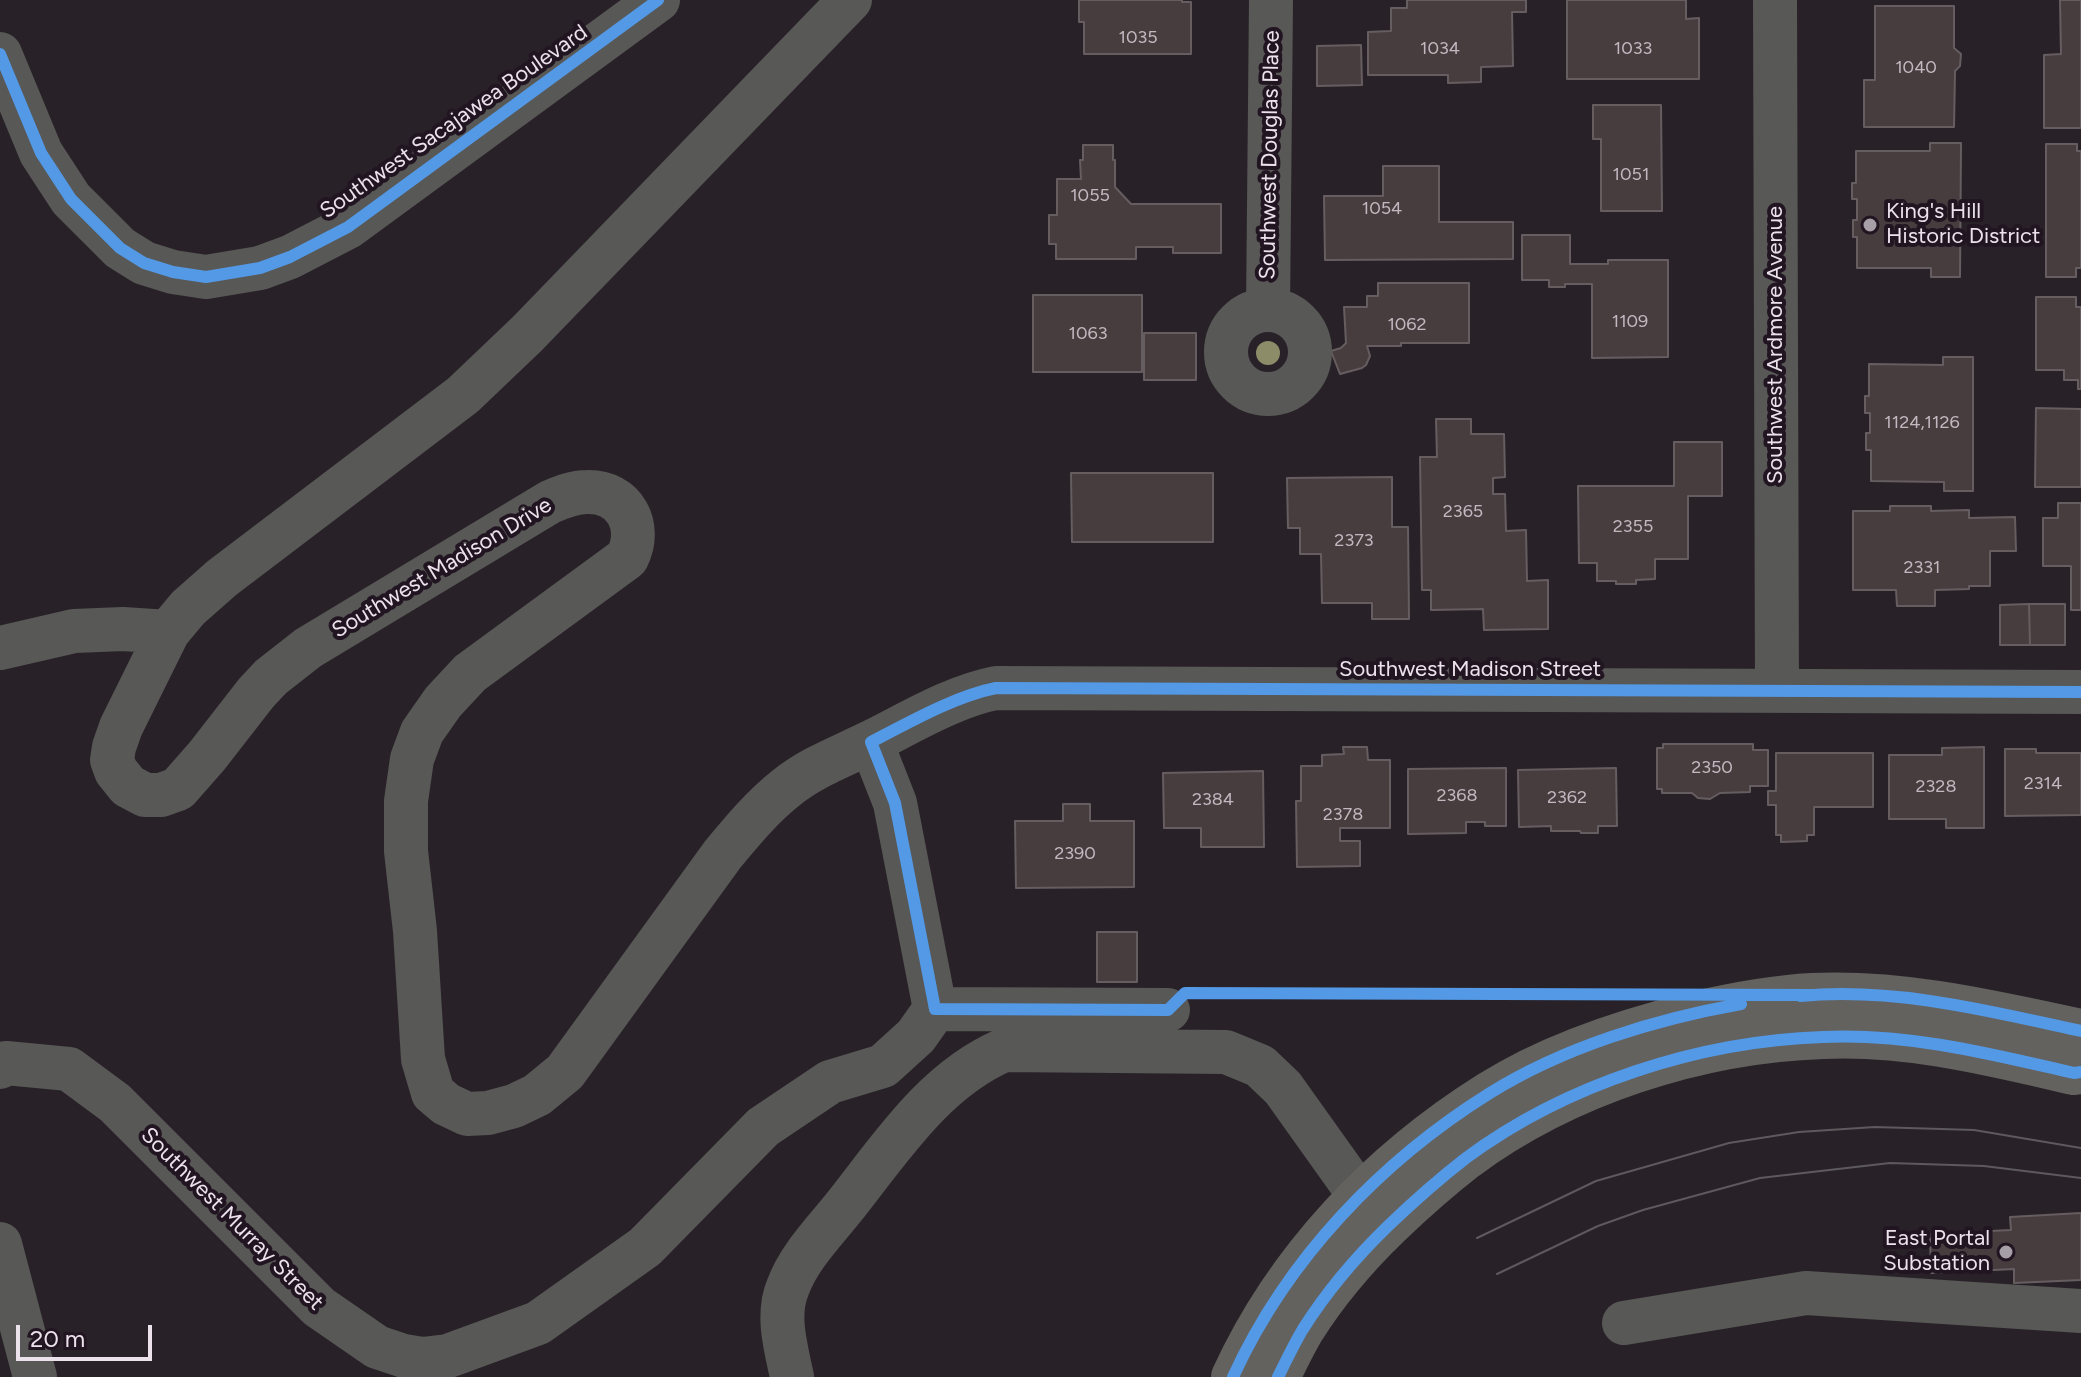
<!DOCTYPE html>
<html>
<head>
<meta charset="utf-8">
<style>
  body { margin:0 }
  #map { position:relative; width:2081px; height:1377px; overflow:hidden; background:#282228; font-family:Figtree,sans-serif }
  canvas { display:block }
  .scale { position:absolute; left:16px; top:1325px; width:136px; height:36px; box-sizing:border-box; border:4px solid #ece2eb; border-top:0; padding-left:10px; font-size:24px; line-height:28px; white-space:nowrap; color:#ece2eb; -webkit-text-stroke:6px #221522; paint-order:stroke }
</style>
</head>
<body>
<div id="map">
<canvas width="2081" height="1377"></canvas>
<div class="scale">20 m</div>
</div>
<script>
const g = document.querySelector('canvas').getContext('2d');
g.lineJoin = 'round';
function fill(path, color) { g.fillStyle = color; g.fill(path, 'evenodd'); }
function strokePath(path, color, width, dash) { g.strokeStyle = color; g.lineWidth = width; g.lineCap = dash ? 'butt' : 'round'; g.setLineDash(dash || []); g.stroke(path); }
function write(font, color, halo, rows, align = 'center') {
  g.font = font + ' Figtree,sans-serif'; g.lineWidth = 8; g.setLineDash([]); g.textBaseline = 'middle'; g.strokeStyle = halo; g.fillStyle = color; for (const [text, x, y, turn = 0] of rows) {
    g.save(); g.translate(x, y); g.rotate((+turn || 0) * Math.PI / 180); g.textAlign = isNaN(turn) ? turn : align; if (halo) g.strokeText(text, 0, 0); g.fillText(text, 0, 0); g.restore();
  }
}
const building = new Path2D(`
  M 1079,0 L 1182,0 L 1182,2 L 1191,2 L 1191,54 L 1084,54 L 1084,22 L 1079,22 Z
  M 1407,0 L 1526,0 L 1526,12 L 1512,12 L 1513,66 L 1481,67 L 1481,82 L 1448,83 L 1448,75 L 1368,75 L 1368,32 L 1391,31 L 1391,8 L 1407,8 Z
  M 1567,0 L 1686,0 L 1686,19 L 1699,18 L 1699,79 L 1567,79 Z
  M 2060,0 L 2081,0 L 2081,128 L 2044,128 L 2044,55 L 2061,54 Z
  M 1875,6 L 1954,6 L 1954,48 L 1961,54 L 1960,66 L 1955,71 L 1954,127 L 1864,127 L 1864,80 L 1875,80 Z
  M 1361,45 L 1362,85 L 1317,86 L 1317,46 Z
  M 1593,105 L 1661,105 L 1662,211 L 1601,211 L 1601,139 L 1593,139 Z
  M 1930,143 L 1961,143 L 1960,277 L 1931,277 L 1931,268 L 1857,268 L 1857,237 L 1853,237 L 1853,220 L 1857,220 L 1857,199 L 1852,199 L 1852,183 L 1856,183 L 1856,151 L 1930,151 Z
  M 2046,144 L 2077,144 L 2077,151 L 2081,151 L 2081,268 L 2076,268 L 2076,277 L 2046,277 Z
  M 1083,145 L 1113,145 L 1113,160 L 1115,160 L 1115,187 L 1131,204 L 1221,204 L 1221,253 L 1173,253 L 1173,247 L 1136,247 L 1136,259 L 1056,259 L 1056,244 L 1049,244 L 1049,215 L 1057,215 L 1057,179 L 1081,179 L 1080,160 L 1083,160 Z
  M 1383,166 L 1439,166 L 1439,222 L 1513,222 L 1513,259 L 1325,260 L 1324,196 L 1383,196 Z
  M 1522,235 L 1570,235 L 1570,264 L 1608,264 L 1608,260 L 1668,260 L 1668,357 L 1592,358 L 1592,284 L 1565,284 L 1565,287 L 1549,287 L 1549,280 L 1522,280 Z
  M 1378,283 L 1469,283 L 1469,343 L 1401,343 L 1401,346 L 1367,346 L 1370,356 L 1366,365 L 1362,368 L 1340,374 L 1331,351 L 1341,348 L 1346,343 L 1344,307 L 1367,307 L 1367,296 L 1378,296 Z
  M 1033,295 L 1142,295 L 1142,372 L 1033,372 Z
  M 2036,297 L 2076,297 L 2076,307 L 2081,307 L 2081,389 L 2078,389 L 2078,380 L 2064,380 L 2064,370 L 2036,370 Z
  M 1144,333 L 1196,333 L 1196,380 L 1144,380 Z
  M 1943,357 L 1973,357 L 1973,491 L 1944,491 L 1944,482 L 1871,481 L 1871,450 L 1866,450 L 1866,433 L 1870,433 L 1870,413 L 1865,413 L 1865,396 L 1869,396 L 1869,364 L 1943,365 Z
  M 2036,408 L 2081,409 L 2081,487 L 2035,487 Z
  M 1436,419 L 1471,419 L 1471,434 L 1504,434 L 1505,477 L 1493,478 L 1493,494 L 1505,494 L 1506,531 L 1526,530 L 1527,581 L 1548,580 L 1548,629 L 1484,630 L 1483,609 L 1431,610 L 1431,590 L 1422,590 L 1420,457 L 1437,457 Z
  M 1674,442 L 1722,442 L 1722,496 L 1688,496 L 1688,559 L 1655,559 L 1655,579 L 1636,580 L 1636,584 L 1616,584 L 1616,581 L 1597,581 L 1597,563 L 1579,563 L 1578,486 L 1674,486 Z
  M 1071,473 L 1213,473 L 1213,542 L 1072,542 Z
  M 1392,477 L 1392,527 L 1408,527 L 1409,619 L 1372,619 L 1372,603 L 1322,603 L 1321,554 L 1300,554 L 1300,528 L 1288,528 L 1287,478 Z
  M 2058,503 L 2081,503 L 2081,610 L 2071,610 L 2071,566 L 2043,566 L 2043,518 L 2058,518 Z
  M 1890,506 L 1931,506 L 1931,511 L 1969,510 L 1969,518 L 2015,517 L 2016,551 L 1990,551 L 1990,586 L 1969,586 L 1969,589 L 1935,590 L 1935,606 L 1897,606 L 1896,590 L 1853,590 L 1853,511 L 1890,511 Z
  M 2029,604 L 2065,604 L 2065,645 L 2030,645 Z
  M 2029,604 L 2030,645 L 2000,645 L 2000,605 Z
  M 1663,744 L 1753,744 L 1753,750 L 1768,750 L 1768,786 L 1750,786 L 1750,792 L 1720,793 L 1710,799 L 1698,798 L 1692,793 L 1662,793 L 1662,789 L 1657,789 L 1657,748 L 1663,748 Z
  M 1343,747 L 1367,747 L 1368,760 L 1390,760 L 1390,828 L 1340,828 L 1340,841 L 1360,841 L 1360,866 L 1297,867 L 1296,801 L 1301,801 L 1301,766 L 1322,766 L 1322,755 L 1344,754 Z
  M 1984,747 L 1984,828 L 1946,828 L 1946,819 L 1889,819 L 1889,755 L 1942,755 L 1942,748 Z
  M 2005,749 L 2036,749 L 2036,753 L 2081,753 L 2081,815 L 2005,816 Z
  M 1776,753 L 1873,753 L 1873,807 L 1814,807 L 1814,835 L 1807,835 L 1807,841 L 1781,842 L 1781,835 L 1776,835 L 1776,805 L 1768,805 L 1768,791 L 1776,791 Z
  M 1506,768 L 1506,826 L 1485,826 L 1485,822 L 1466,822 L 1466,833 L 1408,834 L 1408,769 Z
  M 1616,768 L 1617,826 L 1598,826 L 1598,833 L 1581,833 L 1580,831 L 1551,831 L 1551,826 L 1519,827 L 1518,770 Z
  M 1263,771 L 1264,847 L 1201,847 L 1201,828 L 1164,828 L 1163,773 Z
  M 1063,804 L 1090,804 L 1090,821 L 1134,821 L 1134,887 L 1016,888 L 1015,821 L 1063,821 Z
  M 1097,932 L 1137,932 L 1137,982 L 1097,982 Z
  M 2081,1213 L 2081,1280 L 2014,1283 L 2014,1269 L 1931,1273 L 1930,1234 L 2011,1230 L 2010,1217 Z`);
fill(building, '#473c3e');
strokePath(building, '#665d60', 2);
strokePath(new Path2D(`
  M 850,0 L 527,334 L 463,395 L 222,578 L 188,608 L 168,632 L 121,727 L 114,747 L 112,760 L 116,771 L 128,786 L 145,795 L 161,795 L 178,789 L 207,756 L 256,693 L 271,677 L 308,648 L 550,502 C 562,497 574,492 587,492 C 625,491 643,526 627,558 L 470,673 L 443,702 L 422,732 L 412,759 L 406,801 L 406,851 L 415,931 L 423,1059 L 433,1093 L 446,1104 L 467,1114 L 488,1113 L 514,1106 L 537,1095 L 565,1072 L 723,854 C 743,830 762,807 786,788 C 812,767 843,756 873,741 C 911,722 954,696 996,688 L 2081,692
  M 1775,0 L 1777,690
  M 0,54 L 41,153 L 71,199 L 120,248 L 144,263 L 173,272 L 206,277 L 260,268 L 290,257 L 348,227 L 658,0
  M1226 352a42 42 0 1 1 84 0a42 42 0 1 1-84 0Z
  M 1268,310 L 1271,0
  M 0,648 L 74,631 L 123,629 L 168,632
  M 871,742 L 895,803 L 935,1009
  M 935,1009 L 1168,1010
  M 0,1067 L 6,1063 L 69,1069 L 115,1103 L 319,1307 L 377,1347 L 404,1356 L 422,1359 L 448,1356 L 538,1323 L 645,1247 L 763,1127 L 830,1082 L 883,1066 L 916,1036 L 935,1009
  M 0,1244 L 35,1377
  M 1624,1323 L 1806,1293 L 2081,1311
  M 792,1377 C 786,1348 776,1315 788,1287 C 799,1257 824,1232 844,1207 C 890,1149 934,1080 1004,1050 L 1226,1052 L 1260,1066 L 1283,1088 L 1360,1196`), '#585856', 44);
strokePath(new Path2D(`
  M 1233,1377 C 1287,1259 1380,1162 1490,1093 C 1550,1055 1623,1031 1692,1014 C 1731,1005 1771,997 1812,995 C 1904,991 1992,1012 2081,1031
  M 1278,1377 C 1286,1361 1294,1344 1303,1329 C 1327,1291 1356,1257 1388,1226 C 1413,1202 1439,1179 1466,1158 C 1566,1084 1699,1041 1823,1037 C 1909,1033 1991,1054 2074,1073 L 2081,1072`), '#63625f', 44);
strokePath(new Path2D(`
  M 1477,1238 L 1596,1181 L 1729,1143 L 1799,1132 L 1875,1127 L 1974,1130 L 2081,1148
  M 1497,1274 L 1598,1226 L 1643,1210 L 1760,1178 L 1890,1163 L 1984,1166 L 2081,1178`), '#5d595c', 2);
strokePath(new Path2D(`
  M 0,54 L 41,153 L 71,199 L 120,248 L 144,263 L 173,272 L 206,277 L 260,268 L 290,257 L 348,227 L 658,0
  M 1813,995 L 1185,993 L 1168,1010 L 935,1009 L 895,803 L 871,742 C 908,723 955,696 996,688 L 2081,692
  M 1800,996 C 1895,987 1989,1011 2081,1031
  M 1233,1377 C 1287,1259 1381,1161 1490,1093 C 1564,1047 1656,1019 1741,1004
  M 1278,1377 C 1286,1361 1294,1344 1303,1329 C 1327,1291 1356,1257 1388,1226 C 1413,1202 1439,1179 1466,1158 C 1566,1084 1699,1041 1823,1037 C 1909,1033 1991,1054 2074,1073 L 2081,1072`), '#5399e6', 12);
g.fillStyle = '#8d8c69';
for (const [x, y] of [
  [1268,353]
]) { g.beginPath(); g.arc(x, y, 12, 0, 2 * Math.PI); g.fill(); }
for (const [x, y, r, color] of [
  [1870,225,8,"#a79fa7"],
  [2006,1252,8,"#a79fa7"]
]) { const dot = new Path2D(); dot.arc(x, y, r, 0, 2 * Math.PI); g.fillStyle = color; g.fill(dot); strokePath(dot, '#221522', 3); }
write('18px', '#c3b8c0', null, [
  ["1035",1138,38],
  ["1034",1440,49],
  ["1033",1633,49],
  ["1040",1916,68],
  ["1051",1631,175],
  ["1055",1090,196],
  ["1054",1382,209],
  ["1109",1630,322],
  ["1062",1407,325],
  ["1063",1088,334],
  ["1124,1126",1922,423],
  ["2365",1463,512],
  ["2355",1633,527],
  ["2373",1354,541],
  ["2331",1922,568],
  ["2350",1712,768],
  ["2314",2043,784],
  ["2328",1936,787],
  ["2368",1457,796],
  ["2362",1567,798],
  ["2384",1213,800],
  ["2378",1343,815],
  ["2390",1075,854]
]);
write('22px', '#ece2eb', '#221522', [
  ["Southwest Sacajawea Boulevard",454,122,-35],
  ["Southwest Douglas Place",1270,155,-89],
  ["Southwest Ardmore Avenue",1776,345,-90],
  ["Southwest Madison Drive",442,568,-31],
  ["Southwest Madison Street",1470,670],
  ["Southwest Murray Street",232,1219,45]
]);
write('22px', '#ece2eb', '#221522', [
  ["King's Hill",1886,212],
  ["Historic District",1886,237],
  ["East Portal",1990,1239,"right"],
  ["Substation",1990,1264,"right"]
], 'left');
</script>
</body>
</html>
